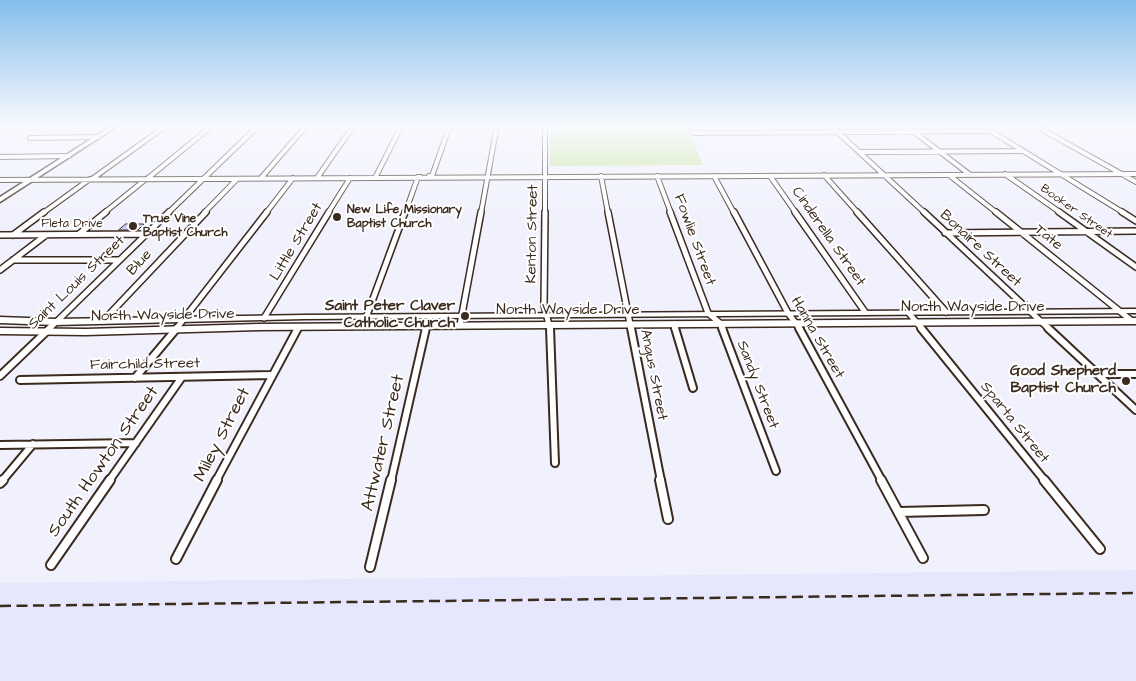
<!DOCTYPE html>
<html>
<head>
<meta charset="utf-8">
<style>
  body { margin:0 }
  canvas { display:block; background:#f0f1fd }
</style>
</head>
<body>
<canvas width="1136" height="681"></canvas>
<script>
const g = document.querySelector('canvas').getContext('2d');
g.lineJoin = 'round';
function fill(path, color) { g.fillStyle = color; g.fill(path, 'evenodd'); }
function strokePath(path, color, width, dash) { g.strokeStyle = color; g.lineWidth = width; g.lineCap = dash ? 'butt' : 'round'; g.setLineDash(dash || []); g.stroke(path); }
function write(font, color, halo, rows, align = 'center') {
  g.font = font + ' "Architects Daughter",sans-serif'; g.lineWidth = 4; g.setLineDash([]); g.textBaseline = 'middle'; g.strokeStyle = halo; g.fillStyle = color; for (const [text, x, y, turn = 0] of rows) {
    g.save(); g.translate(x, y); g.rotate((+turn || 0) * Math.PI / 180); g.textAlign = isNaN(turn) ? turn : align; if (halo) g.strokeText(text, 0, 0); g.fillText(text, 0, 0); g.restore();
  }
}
fill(new Path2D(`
  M 1136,570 L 1136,681 L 0,681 L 0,583 Z`), '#e6e7fc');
fill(new Path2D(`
  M 550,125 L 686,125 L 703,165 L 550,166 Z`), '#c7e79f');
const building = new Path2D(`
  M 126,224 L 144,224 L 138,230 L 119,230 Z`);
fill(building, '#cdd0f8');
strokePath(building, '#3b2a1e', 1);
const streetFar3 = new Path2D(`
  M 690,125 L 694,133 L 991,131
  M 830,125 L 925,213
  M 905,125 L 969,174
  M 981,125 L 1124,213
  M 1034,125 L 1136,182
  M 30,138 L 98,137
  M 859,152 L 1022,151
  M 0,157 L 69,156
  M 1005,174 L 1061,213
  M 824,175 L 858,213
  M 949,175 L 997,213
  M 429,176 L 432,176 L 450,125
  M 601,176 L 608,213
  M 657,176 L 671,213
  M 714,176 L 734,213
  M 770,176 L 796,213
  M 261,178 L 307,125
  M 317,178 L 354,125
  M 375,178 L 402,125
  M 92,179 L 167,125
  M 147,179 L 213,125
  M 0,180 L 1136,174
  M 43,213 L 90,179
  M 104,213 L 146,179
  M 168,213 L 259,125
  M 204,213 L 237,179
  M 266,213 L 293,178
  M 328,213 L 350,178
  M 405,213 L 418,177 L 420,177
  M 481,213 L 497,125
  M 545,213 L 545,125`);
const streetFar2 = new Path2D(`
  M 545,212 L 544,305 L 550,329
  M 608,212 L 631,329
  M 670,212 L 708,313 L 721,324 L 723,329
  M 734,212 L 788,313 L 800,329
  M 795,212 L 865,312
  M 857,212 L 946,312
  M 924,212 L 1049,329
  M 996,212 L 1132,321
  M 1059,212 L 1136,267
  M 1122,212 L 1136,221
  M 945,233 L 1136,231
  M 79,234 L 106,212
  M 0,235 L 145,234
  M 13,235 L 44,212
  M 13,260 L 118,260
  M 0,270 L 46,235
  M 908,312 L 922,329
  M 264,318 L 329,212
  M 103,321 L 206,212
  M 674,324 L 675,329
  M 460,325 L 481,212
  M 363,326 L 405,212
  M 49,329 L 169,212
  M 176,329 L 267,212
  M 297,329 L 298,327
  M 425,329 L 426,326`);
const streetFar1 = new Path2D(`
  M 550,328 L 555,463
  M 631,328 L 661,481
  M 675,328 L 693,388
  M 722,328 L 776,471
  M 799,328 L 882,481
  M 921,328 L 1045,481
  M 1048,328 L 1136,410
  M 1099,374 L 1136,374
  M 0,376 L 50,328
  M 135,378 L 177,328
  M 20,380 L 271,375
  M 0,445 L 136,443
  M 2,481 L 33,444
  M 109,481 L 182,377
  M 216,481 L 298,328
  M 391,481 L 426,328`);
const street = new Path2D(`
  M 660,480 L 668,519
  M 881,480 L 923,558
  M 1044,480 L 1100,549
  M 0,483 L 3,480
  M 899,512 L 984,510
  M 176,559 L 217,480
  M 51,565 L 110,480
  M 370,567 L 391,480`);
const secondary = new Path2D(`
  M 113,125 L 119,125 L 0,202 L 0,197 Z
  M 1136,309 L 1136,313 L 304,319 L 55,325 L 0,323 L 0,317 L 55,319 L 304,315 Z
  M 1136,318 L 1136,324 L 259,330 L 86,335 L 0,334 L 0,328 L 86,329 L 259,324 Z`);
strokePath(streetFar3, '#3b2a1e', 6);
strokePath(streetFar2, '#3b2a1e', 8);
strokePath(streetFar1, '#3b2a1e', 10);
strokePath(street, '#3b2a1e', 12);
strokePath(secondary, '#3b2a1e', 3);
strokePath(streetFar3, '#fff', 4);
strokePath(streetFar2, '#fff', 5);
strokePath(streetFar1, '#fff', 6);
strokePath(street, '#fff', 8);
fill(secondary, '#fff');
strokePath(new Path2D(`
  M 0,606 L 1136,593`), '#3b2a1e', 2.5, [11, 5.5]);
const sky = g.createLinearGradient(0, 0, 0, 221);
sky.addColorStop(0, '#84beeb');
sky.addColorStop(0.57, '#f8f9fe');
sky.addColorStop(1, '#f8f9fe00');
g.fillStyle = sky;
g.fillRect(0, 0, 1136, 221);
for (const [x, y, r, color] of [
  [337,217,5,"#3b2a1e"],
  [133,226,5,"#3b2a1e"],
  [465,316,5,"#3b2a1e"],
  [1126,381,5,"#3b2a1e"]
]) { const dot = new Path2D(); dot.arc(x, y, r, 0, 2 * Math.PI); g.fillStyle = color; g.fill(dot); strokePath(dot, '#fff', 2); }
write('bold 12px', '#3b2a1e', '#fff', [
  ["New Life Missionary",347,210],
  ["Baptist Church",347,224],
  ["True Vine",143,219],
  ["Baptist Church",143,233]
], 'left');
write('12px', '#3b2a1e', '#fff', [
  ["Booker Street",1076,212,35],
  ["Fleta Drive",72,224]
]);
write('15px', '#3b2a1e', '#fff', [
  ["Kenton Street",533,234,-89],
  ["Cinderella Street",828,237,55],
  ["Tate",1048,238,39],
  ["Fowlie Street",694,240,70],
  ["Little Street",297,242,-59],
  ["Bonaire Street",980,249,43],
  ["Blue",140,263,-47],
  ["Saint Louis Street",77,283,-44],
  ["North Wayside Drive",973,308],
  ["North Wayside Drive",568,311],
  ["North Wayside Drive",163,316,-1],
  ["Hanna Street",817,338,60],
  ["Fairchild Street",145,365,-1],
  ["Angus Street",653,375,79],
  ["Sandy Street",757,385,69],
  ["Sparta Street",1014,423,51]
]);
write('bold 15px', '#3b2a1e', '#fff', [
  ["Saint Peter Claver",455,307],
  ["Catholic Church",455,324],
  ["Good Shepherd",1116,372],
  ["Baptist Church",1116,389]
], 'right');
write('18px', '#3b2a1e', '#fff', [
  ["Miley Street",223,435,-63],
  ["Attwater Street",384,443,-77],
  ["South Howton Street",104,462,-55]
]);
</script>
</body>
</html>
